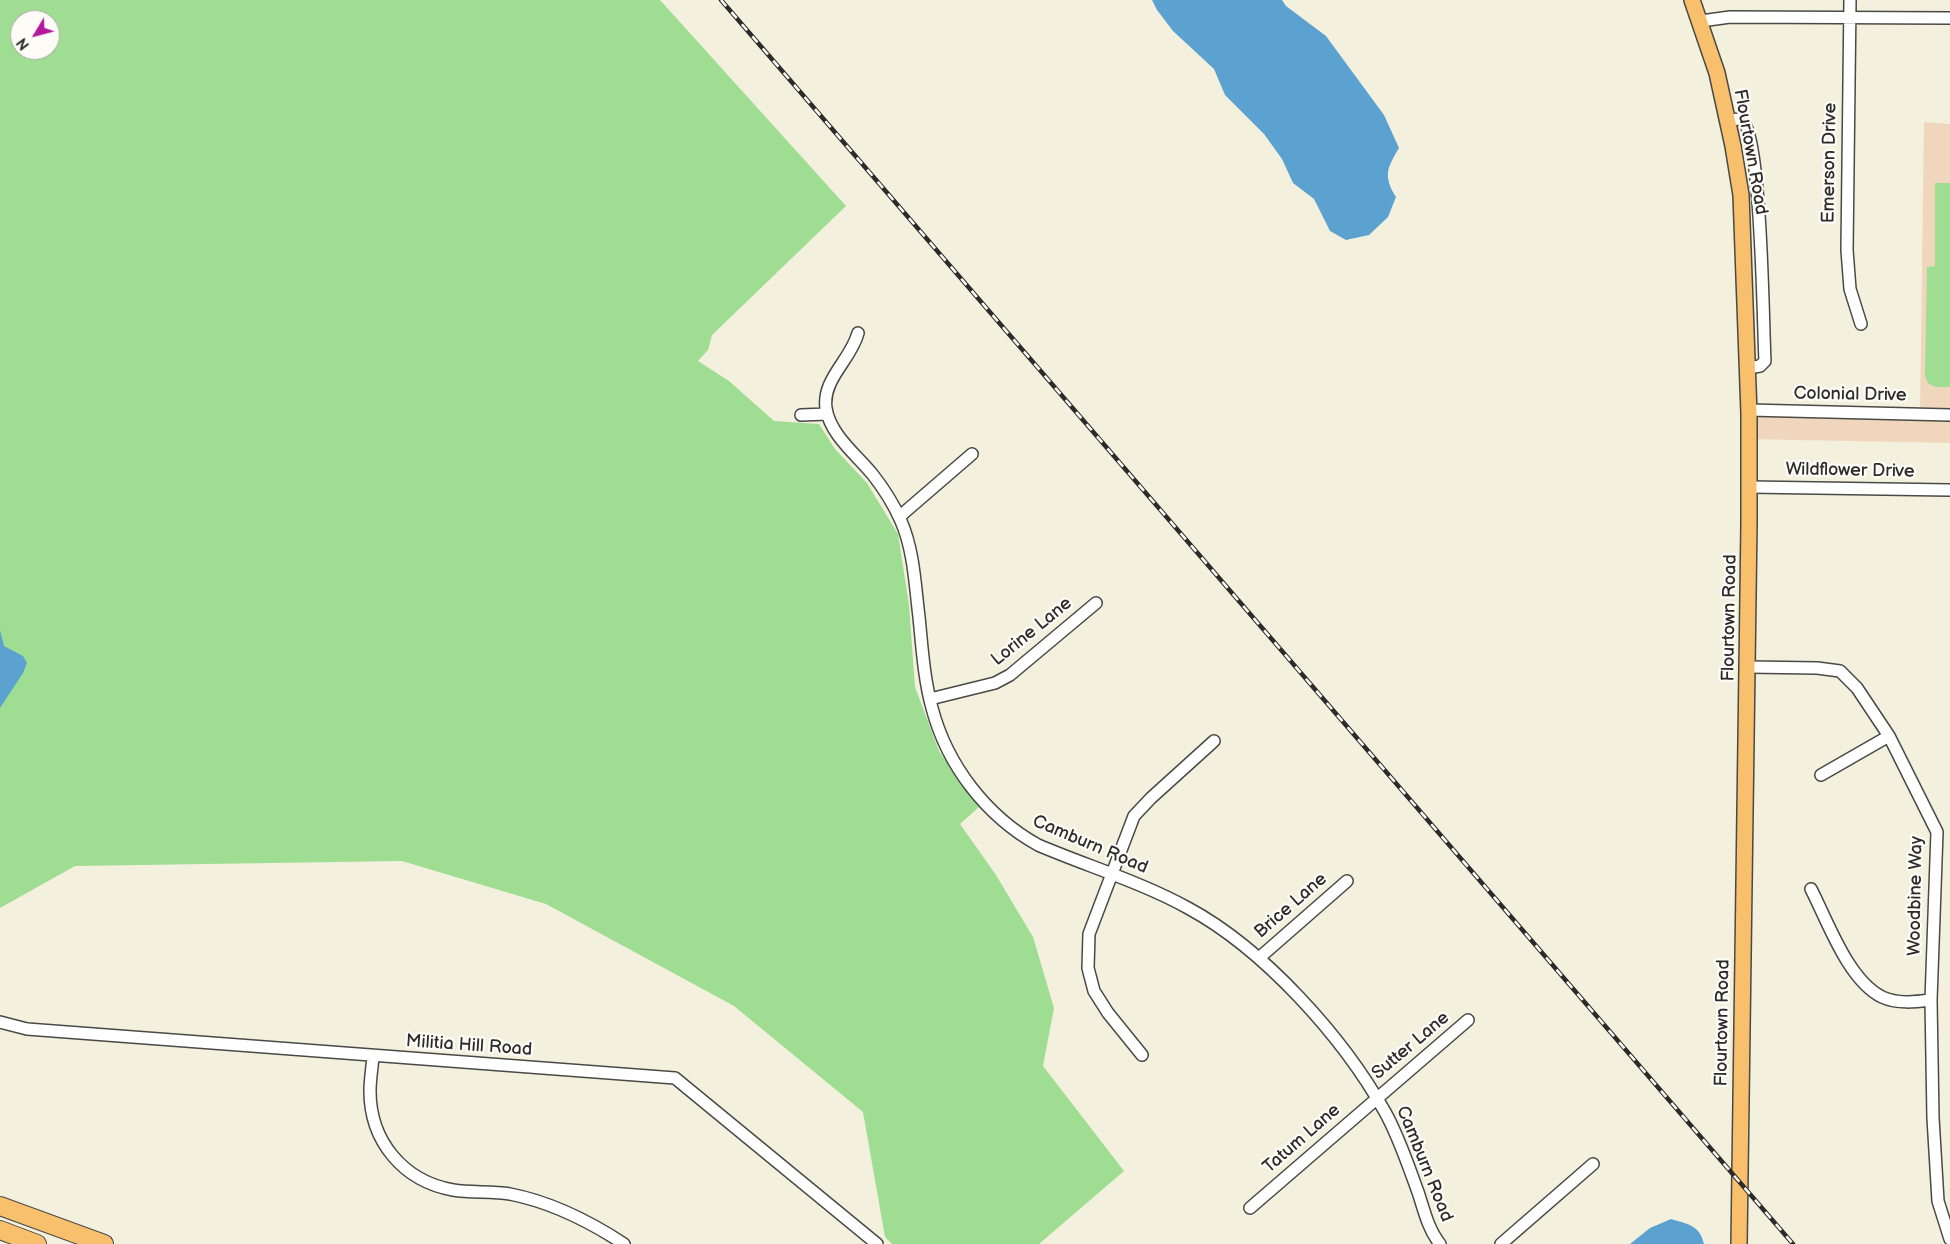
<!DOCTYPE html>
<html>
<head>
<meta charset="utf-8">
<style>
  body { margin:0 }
  #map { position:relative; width:1950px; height:1244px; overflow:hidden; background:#f4f0de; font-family:"Balsamiq Sans",sans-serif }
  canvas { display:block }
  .north { position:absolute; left:10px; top:10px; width:50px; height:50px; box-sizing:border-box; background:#fdfcf7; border:1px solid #a9a8a5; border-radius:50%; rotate:233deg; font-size:14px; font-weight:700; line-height:20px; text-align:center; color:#2b2b2b }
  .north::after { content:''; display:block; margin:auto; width:18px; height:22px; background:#b5179e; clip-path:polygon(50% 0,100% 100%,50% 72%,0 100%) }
</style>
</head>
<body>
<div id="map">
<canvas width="1950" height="1244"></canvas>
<div class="north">N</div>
</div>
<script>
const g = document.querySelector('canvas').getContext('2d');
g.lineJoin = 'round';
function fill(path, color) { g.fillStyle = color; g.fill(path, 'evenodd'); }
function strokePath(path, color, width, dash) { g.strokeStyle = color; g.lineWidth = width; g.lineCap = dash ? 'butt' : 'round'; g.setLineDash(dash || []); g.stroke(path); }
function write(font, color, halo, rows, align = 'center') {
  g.font = font + ' "Balsamiq Sans",sans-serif'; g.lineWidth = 4.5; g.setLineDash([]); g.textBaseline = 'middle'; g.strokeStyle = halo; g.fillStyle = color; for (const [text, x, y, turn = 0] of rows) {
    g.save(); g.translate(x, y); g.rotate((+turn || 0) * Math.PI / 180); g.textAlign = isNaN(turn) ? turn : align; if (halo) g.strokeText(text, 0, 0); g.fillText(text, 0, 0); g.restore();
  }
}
fill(new Path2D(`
  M 1924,122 L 1950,124 L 1950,443 L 1749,439 L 1749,410 L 1920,414 Z`), '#efd6bc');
fill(new Path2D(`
  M 0,0 L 660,0 L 846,206 L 712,335 L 708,350 L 698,361 L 729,381 L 774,421 L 819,424 L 835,449 L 867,483 L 898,534 L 909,605 L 915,687 L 939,751 L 979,807 L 960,824 L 996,875 L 1033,937 L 1054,1008 L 1043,1066 L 1124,1171 L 1039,1244 L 892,1244 L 885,1237 L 863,1112 L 734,1006 L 546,904 L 402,861 L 75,866 L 0,908 ZM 20,20 L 50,20 L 50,50 L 20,50 Z
  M 1935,183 L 1950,183 L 1950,387 C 1939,387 1928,389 1925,376 L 1927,267 L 1935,266 Z`), '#9fdd92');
fill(new Path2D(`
  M 1152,0 L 1282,0 L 1286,6 L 1326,36 L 1384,115 L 1399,148 C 1387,168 1383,176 1396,197 L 1388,217 L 1369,235 L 1346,240 L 1330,231 L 1314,199 L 1293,183 L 1282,159 L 1264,134 L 1225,95 L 1214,69 L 1173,31 L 1157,10 Z
  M 0,630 L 4,646 L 23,656 L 27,663 L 23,673 L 0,708 Z
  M 1671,1219 C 1687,1224 1700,1225 1704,1244 L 1630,1244 L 1650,1228 Z`), '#5ca2d1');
const minor = new Path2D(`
  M 1850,0 L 1847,250 L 1850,289 L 1861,324
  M 1701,21 L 1730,17 L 1950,18
  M 1727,120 L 1741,119 C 1762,132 1763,328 1765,361 L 1760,366 L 1748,368
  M 858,333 C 851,360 822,379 826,408 C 830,435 857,455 873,475 C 884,489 894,505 901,521 C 914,551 915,585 919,617 C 922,647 924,679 932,708 C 947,765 986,816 1038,845 C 1087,866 1141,882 1188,908 C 1264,949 1343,1037 1385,1112 C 1399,1137 1408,1165 1418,1192 C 1424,1210 1428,1229 1440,1244
  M 1749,410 L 1950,415
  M 801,415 L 827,414
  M 1749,487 L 1950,490
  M 899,517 L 972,454
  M 1748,667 L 1817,668 L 1840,671 L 1857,688 L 1889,736 L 1937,832 L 1931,1000 L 1933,1118 L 1938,1201 L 1950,1239
  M 930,699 L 995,683 L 1010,675 L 1096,603
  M 1821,775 L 1889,736
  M 1811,889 C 1828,922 1848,980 1882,997 C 1897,1004 1915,1002 1931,1000
  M 1259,958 L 1347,881
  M 0,1022 L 27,1029 L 675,1078 L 877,1244
  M 1142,1055 L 1108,1013 L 1094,991 L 1088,968 L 1089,934 L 1134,816 L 1151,798 L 1214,741
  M 373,1057 C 372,1068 370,1080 370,1091 C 370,1141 403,1181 453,1190 C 471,1193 491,1191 510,1194 C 551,1202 589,1221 624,1244
  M 1250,1208 L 1468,1020
  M 1501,1244 L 1593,1164`);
const major = new Path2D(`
  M 1692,0 L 1717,73 L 1733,146 L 1741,195 L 1749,414 L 1749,523 L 1739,1244`);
const highway = new Path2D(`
  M 0,1206 L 104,1244
  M 0,1230 L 37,1244`);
strokePath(minor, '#494946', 14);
strokePath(major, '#494946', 18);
strokePath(highway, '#494946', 20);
strokePath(minor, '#fff', 11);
strokePath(major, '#f8bf6c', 15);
strokePath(highway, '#f8bf6c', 18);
const rail = new Path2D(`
  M 721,0 L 1793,1244`);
strokePath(rail, '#2b2b2b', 4.5);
strokePath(rail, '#fdfcf7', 2.5, [8]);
write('18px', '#2b2b2b', '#fdfcf7', [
  ["Flourtown Road",1750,152,80],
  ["Emerson Drive",1830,163,-89],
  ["Colonial Drive",1850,395,1],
  ["Wildflower Drive",1850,471,1],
  ["Flourtown Road",1730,618,-89],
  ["Lorine Lane",1032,632,-39],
  ["Camburn Road",1090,845,23],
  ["Woodbine Way",1916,896,-89],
  ["Brice Lane",1291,906,-41],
  ["Flourtown Road",1723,1023,-89],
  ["Militia Hill Road",469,1046,4],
  ["Sutter Lane",1411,1046,-40],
  ["Tatum Lane",1302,1139,-41],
  ["Camburn Road",1424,1164,68]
]);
</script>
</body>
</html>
